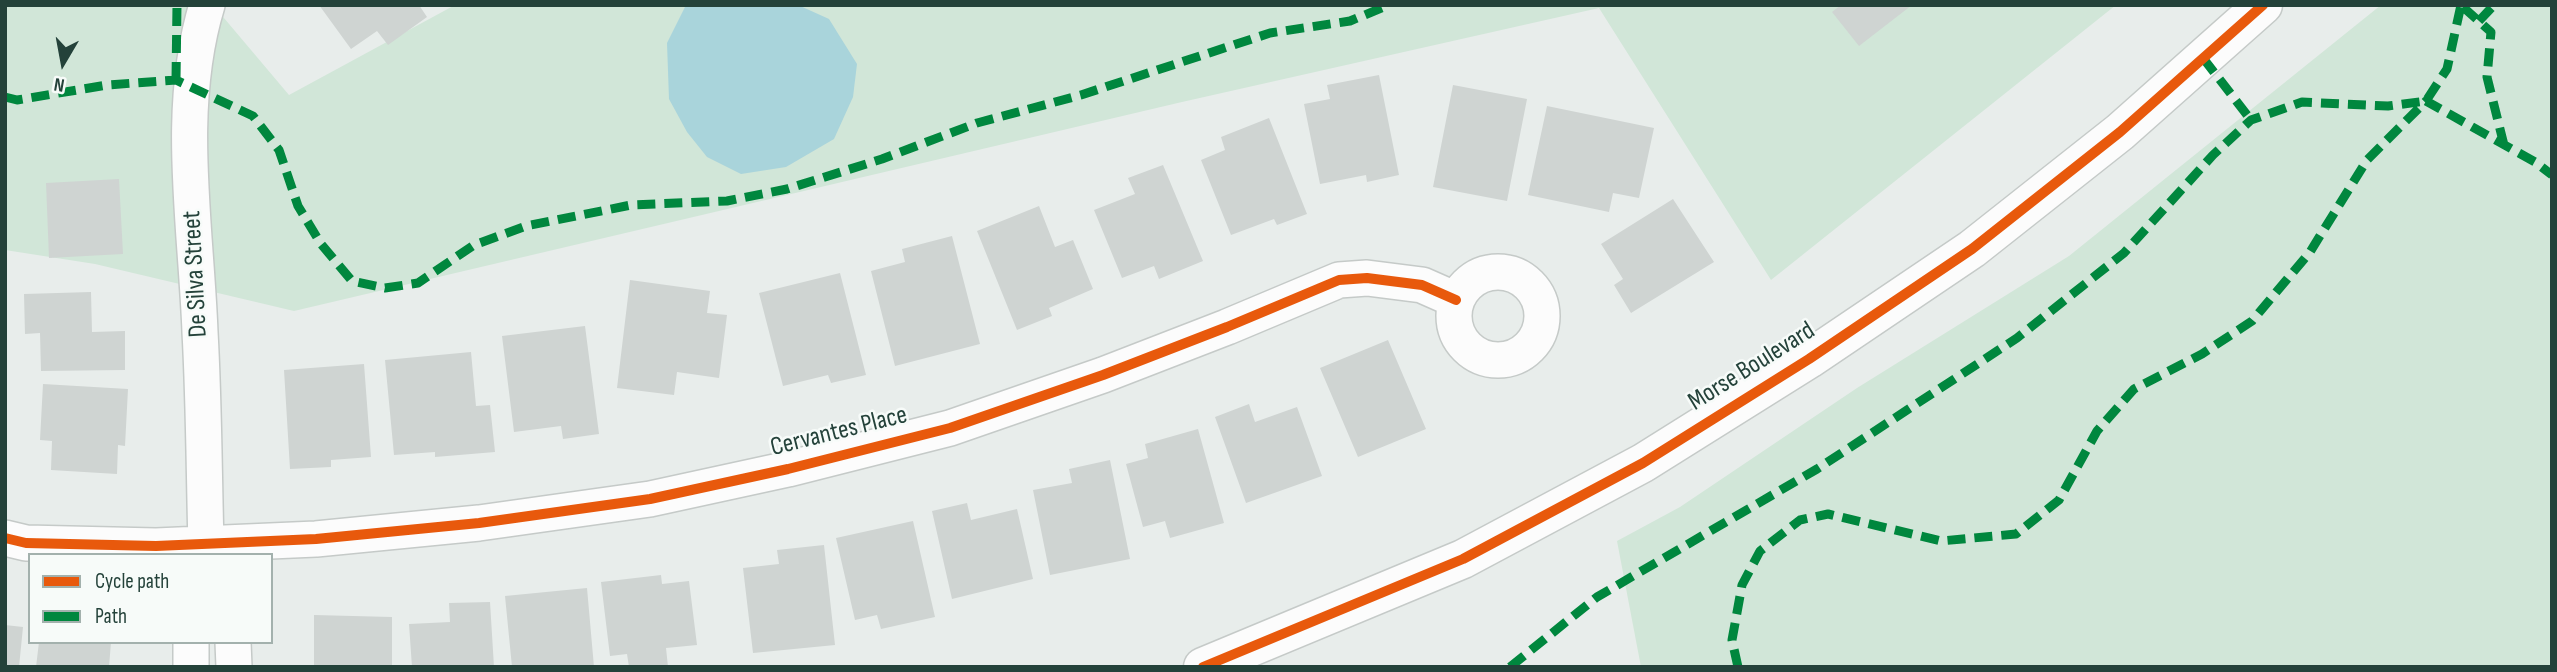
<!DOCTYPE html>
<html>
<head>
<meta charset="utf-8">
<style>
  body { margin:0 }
  #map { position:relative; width:2557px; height:672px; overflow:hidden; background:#e8edeb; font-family:"Sofia Sans Condensed",sans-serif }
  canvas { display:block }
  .frame { position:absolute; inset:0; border:7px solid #24423a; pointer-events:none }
  .legend { position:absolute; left:28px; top:553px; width:245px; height:91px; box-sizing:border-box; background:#f7fbf9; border:2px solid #a3b1ad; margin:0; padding:9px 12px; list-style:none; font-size:21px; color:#24423a }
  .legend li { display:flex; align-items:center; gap:14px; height:35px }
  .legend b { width:35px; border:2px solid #a3b1ad }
  .north { position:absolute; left:28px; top:28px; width:70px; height:70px; -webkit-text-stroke:5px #f7fbf9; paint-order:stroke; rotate:190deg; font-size:19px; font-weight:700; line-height:28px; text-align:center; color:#24423a }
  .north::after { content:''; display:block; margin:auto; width:24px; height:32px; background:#24423a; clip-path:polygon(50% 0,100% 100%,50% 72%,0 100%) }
</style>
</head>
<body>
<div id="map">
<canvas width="2557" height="672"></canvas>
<div class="frame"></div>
<ul class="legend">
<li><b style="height:9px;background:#e8590c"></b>Cycle path</li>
<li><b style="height:9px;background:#00873e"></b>Path</li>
</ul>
<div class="north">N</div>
</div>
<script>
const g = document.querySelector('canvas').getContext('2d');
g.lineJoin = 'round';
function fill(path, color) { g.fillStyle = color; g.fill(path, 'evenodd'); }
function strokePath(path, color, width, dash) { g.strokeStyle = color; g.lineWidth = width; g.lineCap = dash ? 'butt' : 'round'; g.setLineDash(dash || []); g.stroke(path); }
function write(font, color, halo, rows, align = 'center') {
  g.font = font + ' "Sofia Sans Condensed",sans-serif'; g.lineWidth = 5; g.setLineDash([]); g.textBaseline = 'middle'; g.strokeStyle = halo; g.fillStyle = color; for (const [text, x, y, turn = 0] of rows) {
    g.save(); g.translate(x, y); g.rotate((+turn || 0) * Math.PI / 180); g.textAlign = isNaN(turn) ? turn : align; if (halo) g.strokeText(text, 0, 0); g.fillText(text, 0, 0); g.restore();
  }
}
fill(new Path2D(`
  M 5,5 L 213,5 L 289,95 L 455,5 L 2116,5 L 1771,280 L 1599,8 L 1182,102 L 294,311 L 95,264 L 5,250 Z
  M 2381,5 L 2552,5 L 2552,667 L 1641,667 L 1617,541 L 1680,507 L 1857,388 L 2069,256 Z`), '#d1e6d8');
fill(new Path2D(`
  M 686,5 L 798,5 L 829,19 L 857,64 L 853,97 L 834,139 L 786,167 L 741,174 L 707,157 L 687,132 L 669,99 L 667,43 Z`), '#a9d4db');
fill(new Path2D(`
  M 319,5 L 419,5 L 427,17 L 388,45 L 377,31 L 351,49 Z
  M 1841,5 L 1912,5 L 1859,46 L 1832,12 Z
  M 1379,75 L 1399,175 L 1367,182 L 1366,175 L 1320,184 L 1304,104 L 1330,99 L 1327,85 Z
  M 1453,85 L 1527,99 L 1507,201 L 1433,187 Z
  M 1547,106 L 1654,128 L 1639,198 L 1613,193 L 1609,212 L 1528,195 Z
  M 1269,118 L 1307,214 L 1277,225 L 1274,219 L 1231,235 L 1201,160 L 1225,150 L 1221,137 Z
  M 1163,165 L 1203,261 L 1159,279 L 1154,266 L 1122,278 L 1094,210 L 1135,194 L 1128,178 Z
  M 119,179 L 123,254 L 49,258 L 46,183 Z
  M 1673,199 L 1714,262 L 1631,313 L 1614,285 L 1623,279 L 1601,244 Z
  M 1039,206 L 1055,247 L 1073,240 L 1093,289 L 1049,308 L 1052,316 L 1017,330 L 977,231 Z
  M 952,236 L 980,344 L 895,366 L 871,271 L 905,262 L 902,249 Z
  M 840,273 L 866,375 L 831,383 L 828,375 L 783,386 L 759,293 Z
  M 630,280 L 710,291 L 707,313 L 727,315 L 719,378 L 677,372 L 674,395 L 617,388 Z
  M 91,292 L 92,332 L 125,331 L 125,370 L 41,371 L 40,333 L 25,334 L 24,294 Z
  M 585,326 L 599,434 L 563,439 L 561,426 L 514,432 L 502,336 Z
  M 1388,340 L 1426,429 L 1358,457 L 1320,368 Z
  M 471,352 L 476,406 L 490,405 L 495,452 L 435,457 L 435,452 L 394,455 L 385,360 Z
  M 364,364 L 371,457 L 331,460 L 331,467 L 290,469 L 284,370 Z
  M 43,384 L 128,389 L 125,446 L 118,445 L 117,474 L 51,470 L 52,441 L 40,440 Z
  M 1249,404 L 1255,422 L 1297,407 L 1322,476 L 1246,503 L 1215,417 Z
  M 1198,429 L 1224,523 L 1170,538 L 1165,521 L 1143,527 L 1126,464 L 1148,458 L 1145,444 Z
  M 1110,460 L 1130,559 L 1050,575 L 1033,490 L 1072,483 L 1069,469 Z
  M 967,503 L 971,520 L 1017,509 L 1033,579 L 952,599 L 932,511 Z
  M 913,521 L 935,617 L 881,629 L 877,615 L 855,620 L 836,538 Z
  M 824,545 L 835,645 L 753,653 L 743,568 L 779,564 L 777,550 Z
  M 661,575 L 662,584 L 689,581 L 697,645 L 666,648 L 668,667 L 629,667 L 627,654 L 610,656 L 601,582 Z
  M 587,588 L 594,667 L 512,667 L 505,596 Z
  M 490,602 L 494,667 L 412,667 L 409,624 L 450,622 L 449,603 Z
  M 314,615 L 392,617 L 392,667 L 314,667 Z
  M 5,625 L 23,627 L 19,667 L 5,667 Z
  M 39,642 L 111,642 L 109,667 L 36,667 Z`), '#cfd4d2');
const minor = new Path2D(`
  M1454 316a44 44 0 1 1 88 0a44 44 0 1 1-88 0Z
  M 5,538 L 26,543 L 156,546 L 316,539 L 479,523 L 650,499 L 788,469 L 950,428 L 1103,375 L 1227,327 L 1339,280 L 1367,278 L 1422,285 L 1456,300
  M 204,555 L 206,544 C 204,474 204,403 200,332 C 196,225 175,110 207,5
  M 233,642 L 234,667
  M 191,667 L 191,642`);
const tertiary = new Path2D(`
  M 1203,667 L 1463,559 L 1643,463 L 1809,359 L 1972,249 L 2120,132 L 2263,5`);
strokePath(minor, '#c5cac8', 38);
strokePath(tertiary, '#c5cac8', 41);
strokePath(minor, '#fcfcfc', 35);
strokePath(tertiary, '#fcfcfc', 38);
strokePath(new Path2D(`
  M 2463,7 L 2491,32 L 2487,77 L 2504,145
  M 2479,21 L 2494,5
  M 2203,58 L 2251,120
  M 176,80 L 177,5
  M 5,97 L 17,100 L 107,85 L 176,80 L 253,116 L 279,150 L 298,206 L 321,244 L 352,281 L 385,288 L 418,283 L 474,245 L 526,226 L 631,205 L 727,201 L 787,189 L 882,159 L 977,123 L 1081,95 L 1270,33 L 1350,21 L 1389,5
  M 1510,667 L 1597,597 L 1817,469 L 2017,338 L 2124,253 L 2213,155 L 2251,120 L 2302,102 L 2388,106 L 2426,101 L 2447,69 L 2461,5
  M 1738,667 L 1732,640 L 1742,585 L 1760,551 L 1800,520 L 1828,514 L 1941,541 L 2016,534 L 2059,500 L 2097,431 L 2134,389 L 2202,354 L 2252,321 L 2310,252 L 2367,160 L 2426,101 L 2535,162 L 2552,175`), '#00873e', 9, [18, 9]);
strokePath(new Path2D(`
  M 5,538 L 26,543 L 156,546 L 316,539 L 479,523 L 650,499 L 788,469 L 950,428 L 1103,375 L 1227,327 L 1339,280 L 1367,278 L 1422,285 L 1456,300
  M 1203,667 L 1463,559 L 1643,463 L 1809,359 L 1972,249 L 2120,132 L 2263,5`), '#e8590c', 10);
write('26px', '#24423a', '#f7fbf9', [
  ["De Silva Street",196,274,-93],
  ["Morse Boulevard",1752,367,-32],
  ["Cervantes Place",839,432,-14]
]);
</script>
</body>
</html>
